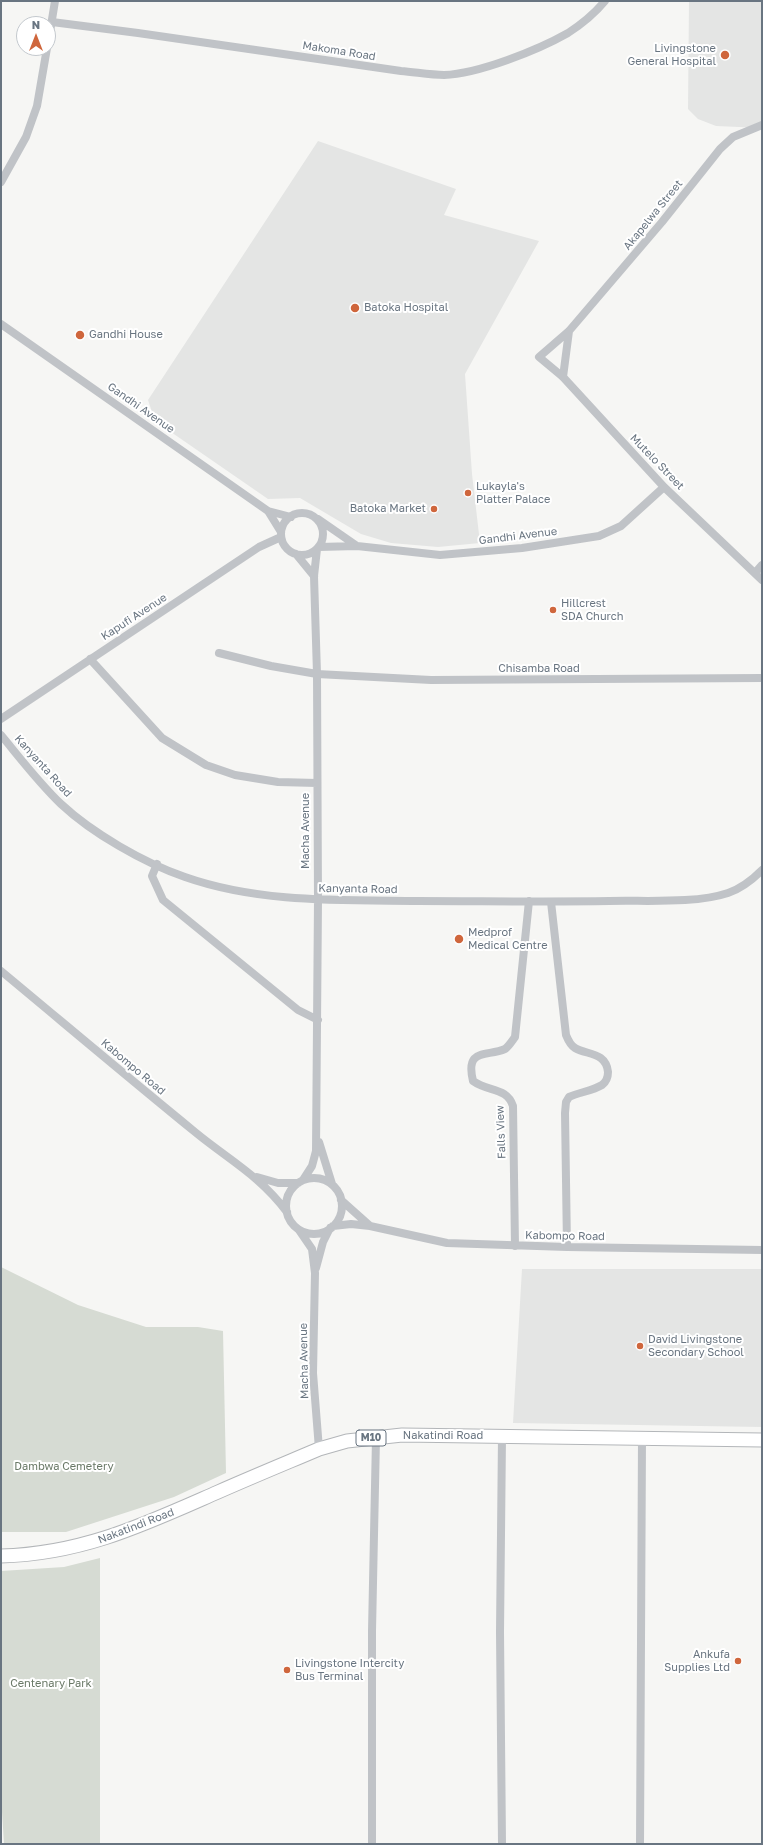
<!DOCTYPE html>
<html>
<head>
<meta charset="utf-8">
<style>
  body { margin:0 }
  #map { position:relative; width:763px; height:1845px; overflow:hidden; background:#f6f6f4; font-family:"Golos Text",sans-serif }
  canvas { display:block }
  .frame { position:absolute; inset:0; border:2px solid #697581; pointer-events:none }
  .north { position:absolute; left:16px; top:16px; width:40px; height:40px; box-sizing:border-box; background:#fff; border:1px solid #c3c8cd; border-radius:50%; rotate:0deg; font-size:11px; font-weight:700; line-height:16px; text-align:center; color:#697581 }
  .north::after { content:''; display:block; margin:auto; width:14px; height:18px; background:#cf663c; clip-path:polygon(50% 0,100% 100%,50% 72%,0 100%) }
</style>
</head>
<body>
<div id="map">
<canvas width="763" height="1845"></canvas>
<div class="frame"></div>
<div class="north">N</div>
</div>
<script>
const g = document.querySelector('canvas').getContext('2d');
g.lineJoin = 'round';
function fill(path, color) { g.fillStyle = color; g.fill(path, 'evenodd'); }
function strokePath(path, color, width, dash) { g.strokeStyle = color; g.lineWidth = width; g.lineCap = dash ? 'butt' : 'round'; g.setLineDash(dash || []); g.stroke(path); }
function write(font, color, halo, rows, align = 'center') {
  g.font = font + ' "Golos Text",sans-serif'; g.lineWidth = 4; g.setLineDash([]); g.textBaseline = 'middle'; g.strokeStyle = halo; g.fillStyle = color; for (const [text, x, y, turn = 0] of rows) {
    g.save(); g.translate(x, y); g.rotate((+turn || 0) * Math.PI / 180); g.textAlign = isNaN(turn) ? turn : align; if (halo) g.strokeText(text, 0, 0); g.fillText(text, 0, 0); g.restore();
  }
}
fill(new Path2D(`
  M 689,1 L 762,1 L 762,128 L 716,126 L 698,119 L 688,109 Z
  M 318,141 L 456,189 L 444,215 L 539,241 L 465,374 L 472,474 L 480,543 L 438,547 L 391,543 L 361,534 L 300,498 L 268,499 L 155,421 L 148,400 Z
  M 522,1269 L 762,1269 L 762,1427 L 513,1423 Z`), '#e4e5e4');
fill(new Path2D(`
  M 1,1267 L 78,1305 L 146,1327 L 198,1327 L 223,1331 L 226,1473 L 174,1497 L 66,1532 L 1,1532 Z
  M 100,1558 L 100,1844 L 4,1844 L 1,1796 L 1,1571 L 64,1567 Z`), '#d6dbd3');
const trunk = new Path2D(`
  M 1,1556 C 83,1554 145,1524 218,1492 C 252,1477 286,1463 319,1449 L 347,1441 L 402,1435 L 762,1440`);
strokePath(trunk, '#b3b6b9', 15);
strokePath(new Path2D(`
  M 52,22 L 138,33 L 401,71 C 415,72 430,75 444,75 C 478,74 538,50 568,33 C 582,24 595,13 605,1
  M 48,44 L 55,1
  M 762,125 L 733,137 L 720,149 L 662,222 L 569,331 L 539,357 L 563,377 L 664,487 L 762,580
  M 1,182 L 26,137 L 37,106 L 47,48
  M 1,324 L 268,511 L 291,517
  M 563,377 L 569,331
  M 268,511 L 281,532
  M281 534a21 21 0 1 1 42 0a21 21 0 1 1-42 0Z
  M 318,519 L 357,546
  M 319,547 L 357,546 L 440,555 L 522,548 L 599,536 L 621,526 L 664,487
  M 296,554 L 314,576
  M 755,573 L 762,565
  M 219,653 L 271,666 L 317,674 L 431,680 L 762,678
  M 90,659 L 162,738 L 206,765 L 235,775 L 278,782 L 317,783
  M 1,719 L 259,547 L 281,537
  M 1,735 C 20,758 39,783 61,804 C 92,833 144,863 185,877 C 259,903 340,900 418,901 C 482,901 545,902 609,901 C 644,900 695,904 728,893 C 742,888 752,880 762,870
  M 157,864 L 152,876 L 163,900 L 298,1010 L 318,1020
  M 551,902 L 566,1035 C 568,1040 570,1045 575,1048 C 587,1055 606,1052 608,1072 C 608,1077 606,1082 602,1085 C 592,1091 580,1092 569,1097 L 566,1102 L 565,1113 L 567,1247
  M 1,971 C 66,1025 130,1079 195,1132 C 229,1160 259,1175 287,1212
  M 319,1142 L 332,1184
  M 257,1177 L 278,1183 L 298,1183
  M286 1206a28 28 0 1 1 56 0a28 28 0 1 1-56 0Z
  M 303,1180 L 312,1166 L 316,1151 L 318,900 L 317,674 L 314,576 L 317,549
  M 341,1200 L 369,1225
  M 333,1226 L 351,1224 L 370,1226 L 447,1243 L 567,1247 L 762,1250
  M 299,1230 L 312,1249 L 315,1273 L 313,1373 L 319,1449
  M 515,1246 L 513,1106 C 507,1087 488,1092 473,1081 C 465,1048 486,1057 505,1049 C 509,1046 512,1041 515,1037 L 529,901
  M 316,1268 L 323,1242 L 330,1228
  M 372,1844 L 372,1631 L 376,1438
  M 502,1844 L 500,1632 L 502,1436
  M 640,1844 L 642,1438`), '#c0c3c7', 8);
strokePath(trunk, '#fff', 13);
for (const [x, y, r, color] of [
  [725,55,5,"#cf663c"],
  [355,308,5,"#cf663c"],
  [80,335,5,"#cf663c"],
  [468,493,4,"#cf663c"],
  [434,509,4,"#cf663c"],
  [553,610,4,"#cf663c"],
  [459,939,5,"#cf663c"],
  [640,1346,4,"#cf663c"],
  [738,1661,4,"#cf663c"],
  [287,1670,4,"#cf663c"]
]) { const dot = new Path2D(); dot.arc(x, y, r, 0, 2 * Math.PI); g.fillStyle = color; g.fill(dot); strokePath(dot, '#fff', 1.5); }
for (const [x, y, w] of [
  [371,1438,30]
]) { const box = new Path2D(); box.roundRect(x - w / 2, y - 8, w, 16, 3); g.fillStyle = '#fff'; g.fill(box); strokePath(box, '#697581', 1); }
write('bold 10px', '#697581', null, [
  ["M10",371,1438]
]);
write('11px', '#697581', '#fff', [
  ["Livingstone",716,49,"right"],
  ["General Hospital",716,62,"right"],
  ["Batoka Hospital",364,308],
  ["Gandhi House",89,335],
  ["Lukayla's",476,487],
  ["Platter Palace",476,500],
  ["Batoka Market",426,509,"right"],
  ["Hillcrest",561,604],
  ["SDA Church",561,617],
  ["Medprof",468,933],
  ["Medical Centre",468,946],
  ["David Livingstone",648,1340],
  ["Secondary School",648,1353],
  ["Ankufa",730,1655,"right"],
  ["Supplies Ltd",730,1668,"right"],
  ["Livingstone Intercity",295,1664],
  ["Bus Terminal",295,1677]
], 'left');
write('11px', '#697581', '#fff', [
  ["Makoma Road",339,51,9],
  ["Akapelwa Street",653,215,-51],
  ["Gandhi Avenue",141,408,35],
  ["Mutelo Street",657,462,46],
  ["Gandhi Avenue",518,536,-7],
  ["Kapufi Avenue",134,617,-33],
  ["Chisamba Road",539,669],
  ["Kanyanta Road",43,766,48],
  ["Macha Avenue",306,831,-90],
  ["Kanyanta Road",358,889,1],
  ["Kabompo Road",133,1067,40],
  ["Falls View",501,1132,-92],
  ["Kabompo Road",565,1236,1],
  ["Macha Avenue",304,1361,-91],
  ["Nakatindi Road",443,1436],
  ["Nakatindi Road",136,1526,-21]
]);
write('11px', '#6a7967', '#fff', [
  ["Dambwa Cemetery",64,1467],
  ["Centenary Park",51,1684]
]);
</script>
</body>
</html>
